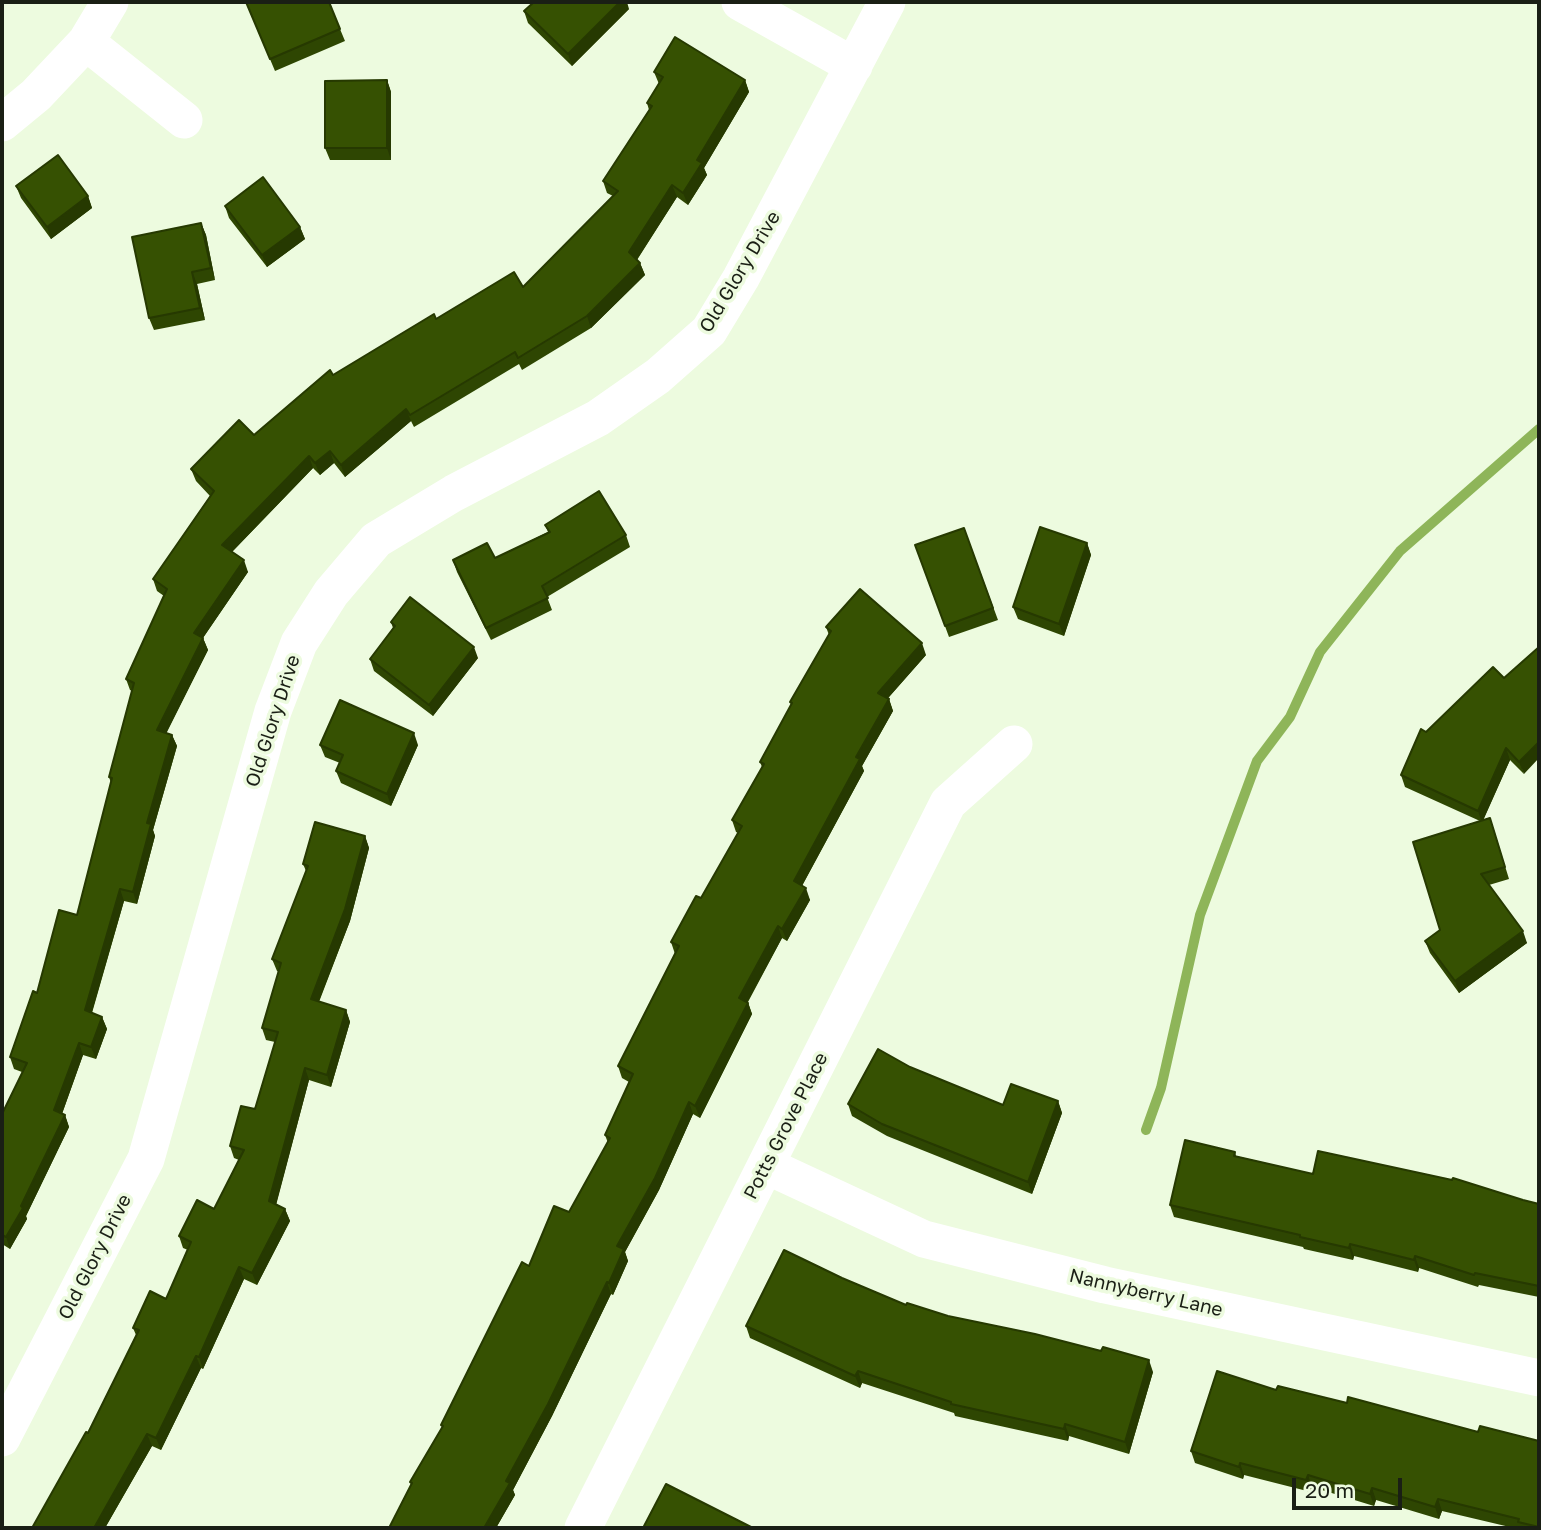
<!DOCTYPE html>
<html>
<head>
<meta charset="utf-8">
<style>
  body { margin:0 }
  #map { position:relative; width:1541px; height:1530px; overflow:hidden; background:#edfbdf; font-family:"Golos Text",sans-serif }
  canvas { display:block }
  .frame { position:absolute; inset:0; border:4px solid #1a1f15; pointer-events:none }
  .scale { position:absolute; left:1292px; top:1478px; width:110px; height:32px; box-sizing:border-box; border:4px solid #1a1f15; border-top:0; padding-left:9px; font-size:21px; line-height:24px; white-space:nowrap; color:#1a1f15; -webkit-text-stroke:5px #edfbdf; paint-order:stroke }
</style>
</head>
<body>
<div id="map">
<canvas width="1541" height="1530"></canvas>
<div class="frame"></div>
<div class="scale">20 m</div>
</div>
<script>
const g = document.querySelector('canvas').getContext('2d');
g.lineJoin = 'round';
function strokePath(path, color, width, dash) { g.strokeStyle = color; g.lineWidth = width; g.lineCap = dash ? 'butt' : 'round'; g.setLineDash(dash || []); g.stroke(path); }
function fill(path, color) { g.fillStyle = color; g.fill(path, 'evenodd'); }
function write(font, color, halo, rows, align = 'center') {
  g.font = font + ' "Golos Text",sans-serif'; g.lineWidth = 7; g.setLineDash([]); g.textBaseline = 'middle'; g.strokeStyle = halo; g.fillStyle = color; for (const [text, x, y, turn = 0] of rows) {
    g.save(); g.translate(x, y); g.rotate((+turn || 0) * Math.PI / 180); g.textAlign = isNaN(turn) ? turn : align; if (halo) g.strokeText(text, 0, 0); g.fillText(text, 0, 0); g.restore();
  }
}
strokePath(new Path2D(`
  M 1146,1130 L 1161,1088 L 1200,915 L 1257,761 L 1290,717 L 1320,652 L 1400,551 L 1539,429`), '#8eb559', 10);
strokePath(new Path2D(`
  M 740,2 L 854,66
  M 86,42 L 184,120
  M 2,123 L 36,95 L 86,42 L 110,2
  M 767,1166 L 924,1239 L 1105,1285 L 1539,1378
  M 2,1438 L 146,1159 L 273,711 L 299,643 L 331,593 L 376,540 L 454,493 L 598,418 L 658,376 L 709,331 L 741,278 L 887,2
  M 583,1528 L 948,803 L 1014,744`), '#fff', 37);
fill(new Path2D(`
  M 246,2 L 340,29 L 345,41 L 275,71 Z
  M 629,9 L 572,66 L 528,23 L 524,11 Z
  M 654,72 L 745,80 L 749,92 L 704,168 L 707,175 L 688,205 L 677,197 L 637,260 L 640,263 L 645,275 L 591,328 L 522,370 L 519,364 L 414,427 L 411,421 L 345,477 L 334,463 L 320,475 L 313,468 L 232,552 L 248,572 L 203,638 L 208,650 L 166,733 L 172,735 L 177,746 L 153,830 L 155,836 L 137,904 L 124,901 L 92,1013 L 102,1017 L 107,1029 L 96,1059 L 83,1055 L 62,1114 L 65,1115 L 69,1127 L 26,1216 L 27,1219 L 10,1249 L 2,1244 L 2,1114 L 22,1072 L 14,1069 L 10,1057 L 37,993 L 77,915 L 111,783 L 109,777 L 132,691 L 130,690 L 126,679 L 164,596 L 157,591 L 153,579 L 210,496 L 196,481 L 191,469 L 254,435 L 333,375 L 436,319 L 523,287 L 613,196 L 607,193 L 603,181 L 649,110 L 647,103 L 659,84 Z
  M 387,80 L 391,92 L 391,160 L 330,160 L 325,148 Z
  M 16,186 L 88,196 L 92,208 L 51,239 L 21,198 Z
  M 225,206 L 300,227 L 305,239 L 267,267 L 229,218 Z
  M 201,223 L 206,235 L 215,280 L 197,284 L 205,320 L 154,330 L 149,318 Z
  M 545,525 L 626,535 L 630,547 L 547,597 L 552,610 L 491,640 L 457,572 L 453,560 L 495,558 L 548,532 Z
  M 964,528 L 998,620 L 949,637 L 915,545 Z
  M 1087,543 L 1091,555 L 1064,636 L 1018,619 L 1013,607 Z
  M 391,622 L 478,658 L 433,716 L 374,671 L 370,659 L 393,628 Z
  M 826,627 L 926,655 L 888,698 L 889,699 L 893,711 L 862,766 L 864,771 L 802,886 L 810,900 L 787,941 L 782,938 L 748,1002 L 752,1014 L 700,1118 L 693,1114 L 659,1190 L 625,1252 L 628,1261 L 613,1295 L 611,1294 L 552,1416 L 513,1490 L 515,1495 L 496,1528 L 389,1528 L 411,1485 L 410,1482 L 442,1427 L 441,1425 L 529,1266 L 569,1212 L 608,1143 L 605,1135 L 629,1082 L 622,1078 L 618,1066 L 675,954 L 671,942 L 701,898 L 738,833 L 736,832 L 732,820 L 762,767 L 760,762 L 791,705 L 790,702 L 829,635 Z
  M 1493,667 L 1524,774 L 1510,760 L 1483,820 L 1494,830 L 1509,879 L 1489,885 L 1527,943 L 1459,993 L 1430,953 L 1425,941 L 1440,930 L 1480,821 L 1405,787 L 1401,775 L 1426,732 Z
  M 320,745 L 418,745 L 391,806 L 341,783 L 336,771 L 340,763 L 325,757 Z
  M 365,836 L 369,848 L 350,921 L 319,1002 L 346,1010 L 350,1022 L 331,1087 L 309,1080 L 276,1204 L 285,1209 L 290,1221 L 257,1285 L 244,1279 L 203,1369 L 201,1368 L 161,1450 L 152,1446 L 105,1528 L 32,1528 L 88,1433 L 136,1335 L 133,1328 L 166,1299 L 188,1250 L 183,1248 L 179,1236 L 214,1209 L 239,1160 L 234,1158 L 230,1146 L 255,1109 L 275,1042 L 266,1040 L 262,1028 L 279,972 L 277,971 L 272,959 L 306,871 L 303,864 Z
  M 910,1067 L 1003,1105 L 1058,1101 L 1062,1113 L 1032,1194 L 887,1136 L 852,1116 L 848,1104 Z
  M 1235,1152 L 1236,1156 L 1313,1174 L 1523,1200 L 1539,1204 L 1539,1297 L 1479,1285 L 1478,1287 L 1419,1268 L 1418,1272 L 1354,1256 L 1353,1260 L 1304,1249 L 1303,1247 L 1174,1217 L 1170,1205 Z
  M 842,1278 L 906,1305 L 1153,1372 L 1129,1454 L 1069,1436 L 1068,1441 L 955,1416 L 954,1413 L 862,1383 L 860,1388 L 750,1338 L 746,1326 Z
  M 1276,1390 L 1347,1403 L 1478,1432 L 1539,1441 L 1539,1528 L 1514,1528 L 1442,1511 L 1439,1519 L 1376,1500 L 1374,1506 L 1312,1487 L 1311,1492 L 1244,1475 L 1243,1479 L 1195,1463 L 1191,1451 Z`), '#2e4602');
fill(new Path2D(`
  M 620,2 L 627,2 L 629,9 L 572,66 L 568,54 Z
  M 387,80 L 391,92 L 391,160 L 387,148 Z
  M 745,80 L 749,92 L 704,168 L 707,175 L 688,205 L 683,193 L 697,160 Z
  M 672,185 L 677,197 L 634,264 L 629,252 Z
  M 88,196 L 92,208 L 51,239 L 47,227 Z
  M 201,223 L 206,235 L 215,280 L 211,268 Z
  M 300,227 L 305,239 L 267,267 L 262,255 Z
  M 640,263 L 645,275 L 591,328 L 587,316 Z
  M 192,272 L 197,284 L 205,320 L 200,308 Z
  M 406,409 L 411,421 L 345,477 L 341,465 Z
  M 330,451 L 334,463 L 320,475 L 315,463 Z
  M 309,456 L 313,468 L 227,557 L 222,545 Z
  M 1087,543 L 1091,555 L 1064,636 L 1059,624 Z
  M 244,560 L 248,572 L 198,645 L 194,633 Z
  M 203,638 L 208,650 L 162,742 L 157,730 Z
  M 922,643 L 926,655 L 882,705 L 878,693 Z
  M 474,647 L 478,658 L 433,716 L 429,705 Z
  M 889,699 L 893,711 L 862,766 L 864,771 L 798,893 L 794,881 L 856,757 Z
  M 414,733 L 418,745 L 391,806 L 387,794 Z
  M 172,735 L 177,746 L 153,830 L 155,836 L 137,904 L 133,892 L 147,823 Z
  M 1539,742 L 1539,758 L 1524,774 L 1519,762 Z
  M 1506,748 L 1510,760 L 1482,823 L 1478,811 Z
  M 365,836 L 369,848 L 350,921 L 315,1011 L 311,999 Z
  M 806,888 L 810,900 L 787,941 L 782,929 Z
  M 120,889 L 124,901 L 89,1022 L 85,1010 Z
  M 778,926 L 782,938 L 743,1010 L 739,998 Z
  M 1523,931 L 1527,943 L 1459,993 L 1455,981 Z
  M 748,1003 L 752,1014 L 700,1118 L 695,1106 Z
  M 346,1010 L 350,1022 L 331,1087 L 327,1075 Z
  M 102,1017 L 107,1029 L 96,1059 L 91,1047 Z
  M 79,1043 L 83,1055 L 59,1122 L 54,1110 Z
  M 305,1068 L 309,1080 L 274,1213 L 269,1201 Z
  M 1058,1101 L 1062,1113 L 1032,1194 L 1028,1182 Z
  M 689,1102 L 693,1114 L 659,1190 L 625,1252 L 628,1261 L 613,1295 L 609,1283 L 617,1246 Z
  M 65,1115 L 69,1127 L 26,1216 L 27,1219 L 10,1249 L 6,1237 Z
  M 285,1209 L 290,1221 L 257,1285 L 252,1273 Z
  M 1350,1244 L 1354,1256 L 1353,1260 L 1349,1248 Z
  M 1415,1256 L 1419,1268 L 1418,1272 L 1414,1260 Z
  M 239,1267 L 244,1279 L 203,1369 L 199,1357 Z
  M 607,1282 L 611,1294 L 552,1416 L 513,1490 L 515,1495 L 496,1528 L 484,1528 L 506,1481 Z
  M 196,1356 L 201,1368 L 161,1450 L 156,1438 Z
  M 1149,1360 L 1153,1372 L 1129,1454 L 1125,1442 Z
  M 858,1371 L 862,1383 L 860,1388 L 855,1376 Z
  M 1065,1424 L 1069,1436 L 1068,1441 L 1064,1429 Z
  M 147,1434 L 152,1446 L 105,1528 L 94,1528 Z
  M 1240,1463 L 1244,1475 L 1243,1479 L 1239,1467 Z
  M 1308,1475 L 1312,1487 L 1311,1492 L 1306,1480 Z
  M 1372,1488 L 1376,1500 L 1374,1506 L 1370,1494 Z
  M 1438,1499 L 1442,1511 L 1439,1519 L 1435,1507 Z`), '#263901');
const building = new Path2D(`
  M 246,2 L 329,2 L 340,29 L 270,59 Z
  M 534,2 L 620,2 L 568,54 L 524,11 Z
  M 675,37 L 745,80 L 697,160 L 702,163 L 683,193 L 672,185 L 629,252 L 640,263 L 587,316 L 518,358 L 515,352 L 410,415 L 406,409 L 341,465 L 330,451 L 315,463 L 309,456 L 222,545 L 244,560 L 194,633 L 203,638 L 157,730 L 172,735 L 147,823 L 151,824 L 133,892 L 120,889 L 85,1010 L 102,1017 L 91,1047 L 79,1043 L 54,1110 L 65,1115 L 21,1206 L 23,1208 L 6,1237 L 2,1235 L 2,1114 L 27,1063 L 10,1057 L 33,991 L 37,993 L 59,910 L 77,915 L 112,778 L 109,777 L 134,683 L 126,679 L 167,589 L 153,579 L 214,491 L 191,469 L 239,420 L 254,435 L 330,370 L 333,375 L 434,314 L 436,319 L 514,272 L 523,287 L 618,191 L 603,181 L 652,106 L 647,103 L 663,77 L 654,72 Z
  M 387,80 L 387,148 L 325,148 L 325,81 Z
  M 58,155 L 88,196 L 47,227 L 16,186 Z
  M 263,177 L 300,227 L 262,255 L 225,206 Z
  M 201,223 L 211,268 L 192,272 L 200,308 L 149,318 L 132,237 Z
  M 599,491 L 626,535 L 542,586 L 548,598 L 486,628 L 453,560 L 487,543 L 495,558 L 550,532 L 545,525 Z
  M 1040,527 L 1087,543 L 1059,624 L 1013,607 Z
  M 964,528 L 993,608 L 945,626 L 915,545 Z
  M 860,589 L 922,643 L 878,693 L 889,699 L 856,757 L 860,759 L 794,881 L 806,888 L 782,929 L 778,926 L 739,998 L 748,1003 L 695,1106 L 689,1102 L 655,1178 L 617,1246 L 624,1249 L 609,1283 L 607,1282 L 548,1404 L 506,1481 L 510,1483 L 484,1528 L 389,1528 L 412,1483 L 410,1482 L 443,1426 L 441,1425 L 522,1262 L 529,1266 L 554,1206 L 569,1212 L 610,1138 L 605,1135 L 633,1074 L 618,1066 L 679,946 L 671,942 L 696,896 L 701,898 L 742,826 L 732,820 L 764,764 L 760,762 L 792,703 L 790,702 L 831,631 L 826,627 Z
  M 410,597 L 474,647 L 429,705 L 370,659 L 395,626 L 391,622 Z
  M 1539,647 L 1539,742 L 1519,762 L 1506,748 L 1478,811 L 1401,775 L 1421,729 L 1426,732 L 1493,667 L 1504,678 Z
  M 340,700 L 414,733 L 387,794 L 336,771 L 343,755 L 320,745 Z
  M 1490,818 L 1505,867 L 1481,874 L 1523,931 L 1455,981 L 1425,941 L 1440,930 L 1413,842 Z
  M 315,822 L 365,836 L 345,909 L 311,999 L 346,1010 L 327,1075 L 305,1068 L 269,1201 L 285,1209 L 252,1273 L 239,1267 L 199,1357 L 196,1356 L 156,1438 L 147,1434 L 94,1528 L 32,1528 L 86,1432 L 88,1433 L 139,1330 L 133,1328 L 150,1291 L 166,1299 L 191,1242 L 179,1236 L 197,1200 L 214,1209 L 244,1150 L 230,1146 L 241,1106 L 255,1109 L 278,1032 L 262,1028 L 281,963 L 272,959 L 308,866 L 303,864 Z
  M 878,1049 L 910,1067 L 1003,1105 L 1011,1084 L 1058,1101 L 1028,1182 L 882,1124 L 848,1104 Z
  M 1185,1140 L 1235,1152 L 1234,1156 L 1313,1174 L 1318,1151 L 1452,1180 L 1453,1178 L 1523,1200 L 1539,1204 L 1539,1286 L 1475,1273 L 1474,1275 L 1415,1256 L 1414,1260 L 1350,1244 L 1349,1248 L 1300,1237 L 1300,1235 L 1170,1205 Z
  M 784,1250 L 842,1278 L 906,1305 L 907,1303 L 948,1316 L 1035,1334 L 1101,1351 L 1103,1347 L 1149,1360 L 1125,1442 L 1065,1424 L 1064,1429 L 951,1404 L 951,1402 L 858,1371 L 855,1376 L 746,1326 Z
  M 1217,1371 L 1276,1390 L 1278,1386 L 1347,1403 L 1348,1397 L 1478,1432 L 1480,1426 L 1539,1441 L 1539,1527 L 1518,1522 L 1519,1519 L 1438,1499 L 1435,1507 L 1372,1488 L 1370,1494 L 1308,1475 L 1306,1480 L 1240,1463 L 1239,1467 L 1191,1451 Z
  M 666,1484 L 753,1528 L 643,1528 Z`);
fill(building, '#365102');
strokePath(building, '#263901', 2);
write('19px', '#1a1f15', '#edfbdf', [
  ["Old Glory Drive",740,272,-59],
  ["Old Glory Drive",273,721,-72],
  ["Potts Grove Place",786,1126,-63],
  ["Old Glory Drive",95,1257,-63],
  ["Nannyberry Lane",1146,1293,13]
]);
</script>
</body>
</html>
